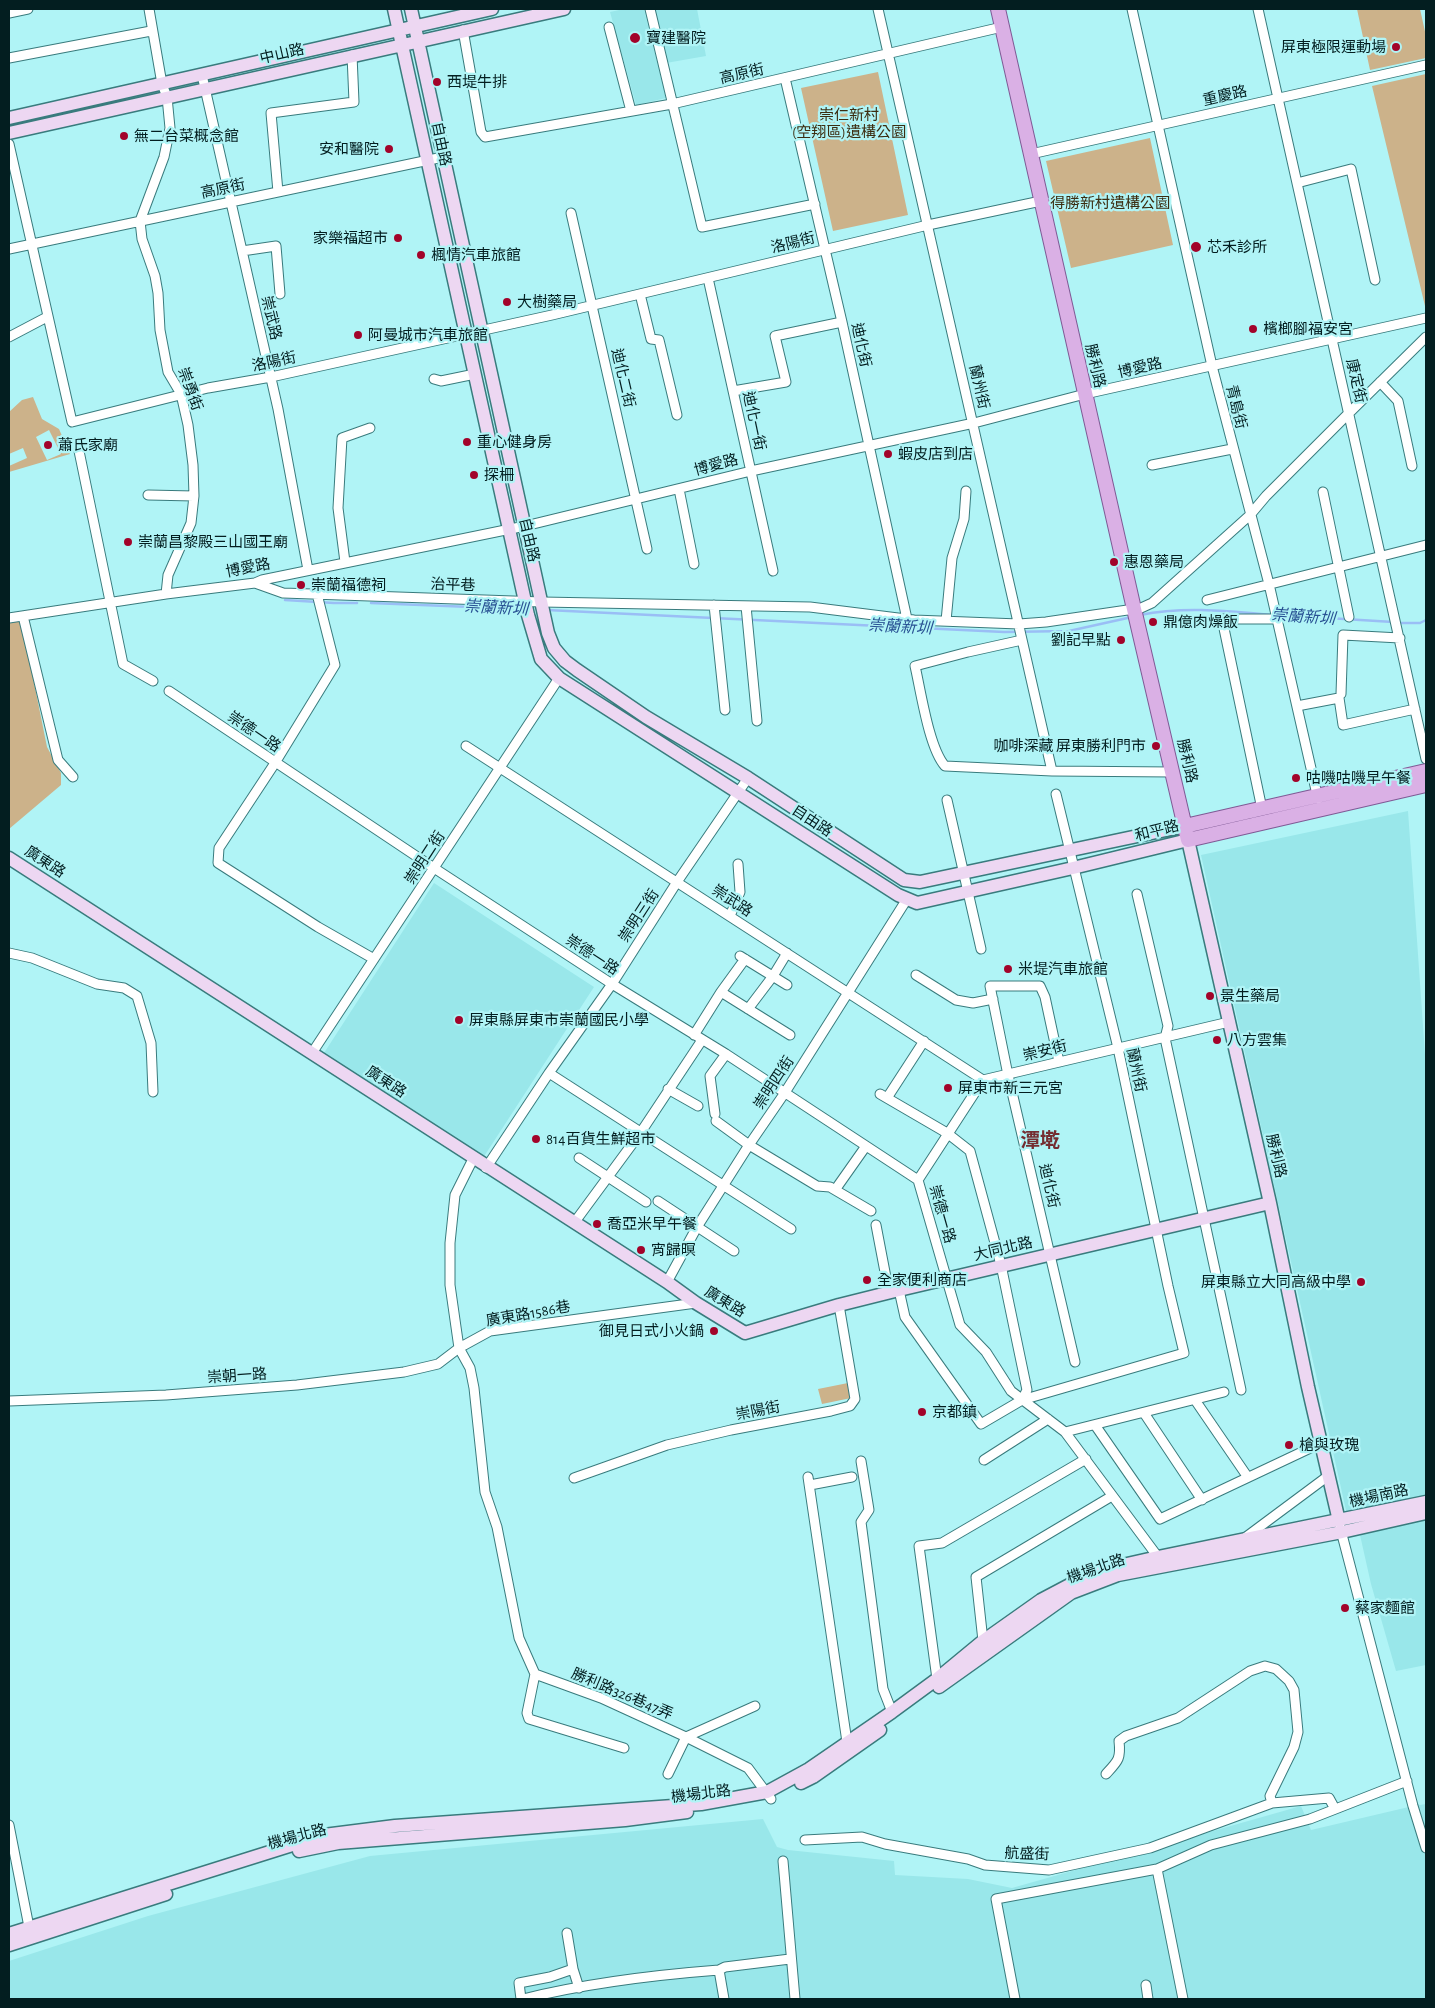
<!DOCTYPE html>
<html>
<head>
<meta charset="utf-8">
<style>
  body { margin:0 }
  #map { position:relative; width:1435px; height:2008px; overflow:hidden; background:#b0f4f6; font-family:"Alegreya Sans",sans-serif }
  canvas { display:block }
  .frame { position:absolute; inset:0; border:10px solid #031e20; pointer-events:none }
</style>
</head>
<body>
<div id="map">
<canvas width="1435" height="2008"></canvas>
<div class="frame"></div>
</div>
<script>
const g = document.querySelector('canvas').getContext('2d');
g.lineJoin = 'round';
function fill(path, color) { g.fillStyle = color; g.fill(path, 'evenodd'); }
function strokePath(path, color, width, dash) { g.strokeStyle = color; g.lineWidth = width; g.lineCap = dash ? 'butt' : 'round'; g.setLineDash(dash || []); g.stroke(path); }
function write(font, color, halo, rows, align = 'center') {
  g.font = font + ' "Alegreya Sans","Noto Sans TC",sans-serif'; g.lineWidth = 4.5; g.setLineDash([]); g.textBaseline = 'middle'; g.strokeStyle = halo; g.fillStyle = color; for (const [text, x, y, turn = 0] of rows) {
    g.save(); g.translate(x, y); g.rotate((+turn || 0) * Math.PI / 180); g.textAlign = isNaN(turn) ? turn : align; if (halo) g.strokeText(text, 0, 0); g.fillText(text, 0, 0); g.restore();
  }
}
fill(new Path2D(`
  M 624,9 L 644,9 L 666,98 L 636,105 L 610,12 Z
  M 651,9 L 697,9 L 706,56 L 666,63 Z
  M 1408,811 L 1426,1069 L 1426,1496 L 1347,1515 L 1201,855 Z
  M 434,883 L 594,987 L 483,1158 L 324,1053 Z
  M 1426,1518 L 1426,1665 L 1396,1671 L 1371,1584 L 1360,1535 Z
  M 1426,1804 L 1426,1999 L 9,1999 L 9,1961 L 148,1916 L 370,1856 L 763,1819 L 777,1847 L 788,1850 L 894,1861 L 895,1875 L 968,1879 L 1012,1888 L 1301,1806 L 1311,1830 L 1413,1806 Z`), '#99e7ea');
fill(new Path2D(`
  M 1357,9 L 1420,9 L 1426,36 L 1426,58 L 1370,70 Z
  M 878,72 L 908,215 L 833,231 L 801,88 Z
  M 1426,74 L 1426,305 L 1425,306 L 1372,86 Z
  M 1150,138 L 1173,245 L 1071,268 L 1046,161 Z
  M 33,397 L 42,419 L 59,429 L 70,454 L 9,472 L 9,466 L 27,458 L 23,448 L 9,454 L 9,412 L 22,400 ZM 49,430 L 61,454 L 47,460 L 36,437 Z
  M 21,618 L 47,747 L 61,773 L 61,785 L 9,829 L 9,620 Z
  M 848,1383 L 851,1398 L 822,1404 L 818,1389 Z`), '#ccb28a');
strokePath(new Path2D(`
  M 285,600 L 334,603 L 357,603
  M 371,603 L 521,609
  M 547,610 L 1004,632 L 1069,631 L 1132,617
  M 1140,615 C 1184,606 1228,611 1273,615
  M 1279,615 L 1393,622
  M 1399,623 L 1420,623 L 1426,620`), '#9abef5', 2.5);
const street = new Path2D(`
  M 149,9 L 162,84 L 167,97 L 170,128 L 164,157 L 140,221 L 142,239 L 155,276 L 158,293 L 160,330 L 168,372 L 181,394 L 188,425 L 193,465 L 194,496 L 191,523 L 168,575 L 166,594
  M 650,9 L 702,227 L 815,204
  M 878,9 L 1052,771
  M 1132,9 L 1212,366 L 1269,584 L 1318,799
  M 1258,9 L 1426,759
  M 9,13 L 28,9
  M 609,27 L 631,111
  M 463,30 L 481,132 L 485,137 L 672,104 L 1002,27
  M 9,58 L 151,31
  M 202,75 L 278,409 L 308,570
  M 785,78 L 842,322 L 907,619
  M 9,144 L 72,422 L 208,388 L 271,377 L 552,315 L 928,225 L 1041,201
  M 1031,154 L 1426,65
  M 1297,183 L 1351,169 L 1375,280
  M 278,192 L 271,113 L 354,102 L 352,55
  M 571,213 L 647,549
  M 9,249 L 443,157
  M 242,251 L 276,246 L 280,294
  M 708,278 L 773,571
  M 640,294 L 651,339 L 659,340 L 677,415
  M 9,337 L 47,317
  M 434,379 L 441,381 L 475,374
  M 1380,382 L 1398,401 L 1412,466
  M 733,391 L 786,382 L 775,336 L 842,322
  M 79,451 L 123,664 L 153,681
  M 1152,465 L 1232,449
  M 679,489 L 694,564
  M 1323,492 L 1349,617
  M 148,495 L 194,496
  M 345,562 L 338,508 L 342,438 L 370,428
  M 255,583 L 283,593 L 542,602 L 810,607 L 914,620 L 1019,624 L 1046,622 L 1141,608 L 1152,603 L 1250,515 L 1266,496 L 1349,413 L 1426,337
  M 317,594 L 335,665 L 275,763 L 219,848 L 218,863 L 318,927 L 374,959
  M 1207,600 L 1426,545
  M 714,605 L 725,710
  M 746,606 L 757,721
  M 23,616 L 58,760 L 73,777
  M 9,618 L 166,594 L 255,583 L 262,580 L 525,526 L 751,471 L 974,423 L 1085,394 L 1426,318
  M 946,621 L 952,558 L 964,519 L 966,491
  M 1022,640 L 968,652 L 915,666 C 921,692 929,748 945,766 L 1052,771 L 1173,772
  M 169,691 L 434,868 L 612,984 L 726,1054 L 918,1180 L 960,1325 L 986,1352 L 1011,1391 L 1065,1432 L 1158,1557
  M 1341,694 L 1343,635 L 1400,638
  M 1297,706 L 1339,698 L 1343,725 L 1415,709
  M 466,746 L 983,1080
  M 947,800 L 981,949
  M 1262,809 L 1222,619 L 1277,619
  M 1137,894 L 1168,1026 L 1165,1038 L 1241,1390
  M 730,916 L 740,892 L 738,864
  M 9,953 L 32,958 L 97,984 L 124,988 L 137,996 L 151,1043 L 153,1092
  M 740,956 L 787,985
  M 916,975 L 956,1000 L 973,1003 L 993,999
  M 721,992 L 790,1035
  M 748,1009 L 773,976 L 787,953
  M 694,1035 L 721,992 L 745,959
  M 312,1053 L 559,678
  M 1059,1062 L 1045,997 L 1040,986 L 990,986 L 1008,1075 L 1075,1362
  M 549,1073 L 791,1229
  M 668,1089 L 698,1106
  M 880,1094 L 947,1133 L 970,1151 L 1001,1265 L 1027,1390 L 1022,1400
  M 887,1098 L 924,1041
  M 715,1114 L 710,1076 L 726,1054
  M 716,1121 L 749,1145 L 817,1186 L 830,1187 L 871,1211
  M 579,1158 L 646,1202
  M 473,1159 L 455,1195 L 450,1243 L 450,1285 L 459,1348 L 470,1368 L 474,1388 L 485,1492 L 497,1527 L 519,1638 L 535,1674 L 601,1698 L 686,1737 L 748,1768 L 771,1799
  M 486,1168 L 549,1073 L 612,984 L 677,882 L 748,778
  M 918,1180 L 983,1080 L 1229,1022
  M 835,1190 L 866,1146
  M 658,1201 L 734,1251
  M 574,1223 L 641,1132 L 702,1040
  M 876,1225 L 889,1293
  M 667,1282 L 697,1227 L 749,1145 L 784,1094 L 907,899
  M 899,1290 L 905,1317 L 981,1424 L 1022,1400 L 1184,1353 L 1168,1286 L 1118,1048 L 1056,794
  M 1195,1400 L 1247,1476
  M 9,1401 L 166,1395 L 297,1385 L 404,1372 L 438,1364 L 459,1348 L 490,1331 L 696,1303
  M 1144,1413 L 1202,1500
  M 1095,1425 L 1160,1519 L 1321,1443
  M 1065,1432 L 1224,1392
  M 984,1460 L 1048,1419
  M 861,1461 L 869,1510 L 861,1522 L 883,1689 L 892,1712
  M 808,1477 L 847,1742
  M 574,1478 L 667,1445 L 731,1430 L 831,1411 L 850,1406 L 855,1399 L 839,1305
  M 810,1485 L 852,1477
  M 1340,1527 L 1413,1806 L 1426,1848
  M 1246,1537 L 1328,1476
  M 983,1641 L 976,1577 L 1112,1496
  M 535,1674 L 527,1713 L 529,1719 L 624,1748
  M 937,1679 L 919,1546 L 942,1543 L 1086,1459
  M 668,1774 L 686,1737 L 755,1706
  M 1106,1774 C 1118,1761 1121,1759 1119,1741 L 1126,1736 L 1178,1718 L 1250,1671 L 1265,1666 L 1276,1669 L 1289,1681 L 1294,1690 L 1298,1732 L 1294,1747 L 1270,1796 L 1272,1803
  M 9,1825 L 29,1927
  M 805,1840 L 862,1837 L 885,1844 L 968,1859 L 985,1865 L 1049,1870 L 1150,1848 L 1272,1803 L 1329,1798 L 1335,1809
  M 783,1861 L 795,1999
  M 1157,1869 L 1183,1999
  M 567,1933 L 573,1969 L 579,1988
  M 719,1970 L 724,1999
  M 1146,1985 L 1148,1999
  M 521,1999 L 519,1983 L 550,1977 L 573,1969
  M 523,1999 C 587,1983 654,1975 719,1970 L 725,1967 L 790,1959
  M 1015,1999 L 996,1899 L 1157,1869 L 1211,1845 L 1310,1819 L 1407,1781`);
const secondary = new Path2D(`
  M 394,9 L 528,615 L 541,659 L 559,678 L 898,895 L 917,903 L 1073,868 L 1188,840 L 1270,1203 L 1308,1387 L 1339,1521
  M 411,9 L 548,633 L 554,648 L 565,661 L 577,670 L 646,717 L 748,778 L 904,880 L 920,882 L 1185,826
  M 9,118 L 492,9
  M 9,133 L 564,9
  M 9,858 C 229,998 447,1142 667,1282 L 696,1303 L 745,1333 L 839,1305 L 899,1290 L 1270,1203
  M 939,1687 L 1071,1593 L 1118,1575 L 1342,1532 L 1426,1513
  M 801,1783 L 813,1777 L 880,1730
  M 299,1851 L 338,1843 L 625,1820 L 687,1812
  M 9,1934 L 324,1835 L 395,1826 L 701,1804 L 767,1792 L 809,1769 L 892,1712 L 937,1679 L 983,1641 L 1041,1600 L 1096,1571 L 1158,1557 L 1426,1502
  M 9,1945 L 166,1894`);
const primary = new Path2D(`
  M 998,9 L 1134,609 L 1188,840 L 1426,785
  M 1185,826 L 1426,771`);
strokePath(street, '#397b7d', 11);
strokePath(secondary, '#397b7d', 15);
strokePath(primary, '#7f5a95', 16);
strokePath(street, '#fff', 9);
strokePath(secondary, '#edd7f2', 12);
strokePath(primary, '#dab0e5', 14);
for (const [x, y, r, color] of [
  [635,38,6,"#a2032a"],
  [1396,47,5,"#a2032a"],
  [437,82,5,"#a2032a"],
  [124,136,5,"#a2032a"],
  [389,149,5,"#a2032a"],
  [398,238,5,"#a2032a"],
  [1196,247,6,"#a2032a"],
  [421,255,5,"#a2032a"],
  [507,302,5,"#a2032a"],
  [1253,329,5,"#a2032a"],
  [358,335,5,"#a2032a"],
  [467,442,5,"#a2032a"],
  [48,445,5,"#a2032a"],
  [888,454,5,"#a2032a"],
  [474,475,5,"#a2032a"],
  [128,542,5,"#a2032a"],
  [1114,562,5,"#a2032a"],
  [301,585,5,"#a2032a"],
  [1153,622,5,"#a2032a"],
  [1121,640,5,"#a2032a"],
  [1156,746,5,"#a2032a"],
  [1296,778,5,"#a2032a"],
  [1008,969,5,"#a2032a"],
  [1210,996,5,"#a2032a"],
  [459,1020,5,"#a2032a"],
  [1217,1040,5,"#a2032a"],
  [948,1088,5,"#a2032a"],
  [536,1139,5,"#a2032a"],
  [597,1224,5,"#a2032a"],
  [641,1250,5,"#a2032a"],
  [867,1280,5,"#a2032a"],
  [1361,1282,5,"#a2032a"],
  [714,1331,5,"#a2032a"],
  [922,1412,5,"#a2032a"],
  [1289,1445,5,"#a2032a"],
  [1345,1608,5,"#a2032a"]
]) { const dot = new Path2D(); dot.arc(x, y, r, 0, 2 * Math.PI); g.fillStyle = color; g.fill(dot); strokePath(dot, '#b0f4f6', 2); }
write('15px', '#031e20', '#b0f4f6', [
  ["寶建醫院",646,38],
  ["屏東極限運動場",1386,47,"right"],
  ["西堤牛排",447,82],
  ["無二台菜概念館",134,136],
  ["安和醫院",379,149,"right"],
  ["家樂福超市",388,238,"right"],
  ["芯禾診所",1207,247],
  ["楓情汽車旅館",431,255],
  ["大樹藥局",517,302],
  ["檳榔腳福安宮",1263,329],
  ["阿曼城市汽車旅館",368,335],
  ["重心健身房",477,442],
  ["蕭氏家廟",58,445],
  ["蝦皮店到店",898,454],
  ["探柵",484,475],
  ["崇蘭昌黎殿三山國王廟",138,542],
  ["惠恩藥局",1124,562],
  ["崇蘭福德祠",311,585],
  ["鼎億肉燥飯",1163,622],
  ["劉記早點",1111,640,"right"],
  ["咖啡深藏 屏東勝利門市",1146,746,"right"],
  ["咕嘰咕嘰早午餐",1306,778],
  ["米堤汽車旅館",1018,969],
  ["景生藥局",1220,996],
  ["屏東縣屏東市崇蘭國民小學",469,1020],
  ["八方雲集",1227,1040],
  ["屏東市新三元宮",958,1088],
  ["814百貨生鮮超市",546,1139],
  ["喬亞米早午餐",607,1224],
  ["宵歸暝",651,1250],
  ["全家便利商店",877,1280],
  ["屏東縣立大同高級中學",1351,1282,"right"],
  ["御見日式小火鍋",704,1331,"right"],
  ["京都鎮",932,1412],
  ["槍與玫瑰",1299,1445],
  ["蔡家麵館",1355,1608]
], 'left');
write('15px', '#031e20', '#b0f4f6', [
  ["中山路",282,54,-13],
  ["高原街",742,74,-13],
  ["重慶路",1225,96,-13],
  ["自由路",441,144,78],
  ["高原街",223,189,-12],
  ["洛陽街",793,243,-14],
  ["崇武路",271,318,77],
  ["迪化街",861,345,78],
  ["洛陽街",274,362,-12],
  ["勝利路",1095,366,77],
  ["博愛路",1140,368,-13],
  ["迪化二街",623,378,77],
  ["康定街",1356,381,77],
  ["蘭州街",979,387,77],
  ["崇勇街",190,389,70],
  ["青島街",1236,407,76],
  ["迪化一街",754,421,78],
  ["博愛路",716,465,-15],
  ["自由路",529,540,77],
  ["博愛路",248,568,-11],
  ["治平巷",453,585,2],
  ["崇德一路",254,732,34],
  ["勝利路",1187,761,77],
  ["自由路",812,821,33],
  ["和平路",1157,831,-14],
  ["崇明二街",425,858,-57],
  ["廣東路",45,862,33],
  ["崇武路",732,901,33],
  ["崇明三街",639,916,-57],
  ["崇德一路",592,955,33],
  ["崇安街",1045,1051,-14],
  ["蘭州街",1136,1070,78],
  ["廣東路",386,1082,33],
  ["崇明四街",774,1083,-57],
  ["勝利路",1276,1156,77],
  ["迪化街",1049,1186,77],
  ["崇德一路",942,1214,74],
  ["大同北路",1003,1249,-13],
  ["廣東路",725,1302,31],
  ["廣東路1586巷",528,1314,-10],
  ["崇朝一路",237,1376,-4],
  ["崇陽街",758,1411,-11],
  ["機場南路",1379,1496,-12],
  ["機場北路",1096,1569,-19],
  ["勝利路326巷47弄",622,1694,23],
  ["機場北路",701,1794,-7],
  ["機場北路",297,1837,-15],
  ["航盛街",1027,1854,2]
]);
write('15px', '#3c2d11', '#b0f4f6', [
  ["崇仁新村",849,115],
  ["(空翔區)遺構公園",849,132],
  ["得勝新村遺構公園",1110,203]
]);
write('italic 16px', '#285193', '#b0f4f6', [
  ["崇蘭新圳",496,608,3],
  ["崇蘭新圳",1303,617,4],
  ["崇蘭新圳",900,627,3]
]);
write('bold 20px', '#742d31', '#b0f4f6', [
  ["潭墘",1040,1141]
]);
</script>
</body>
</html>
